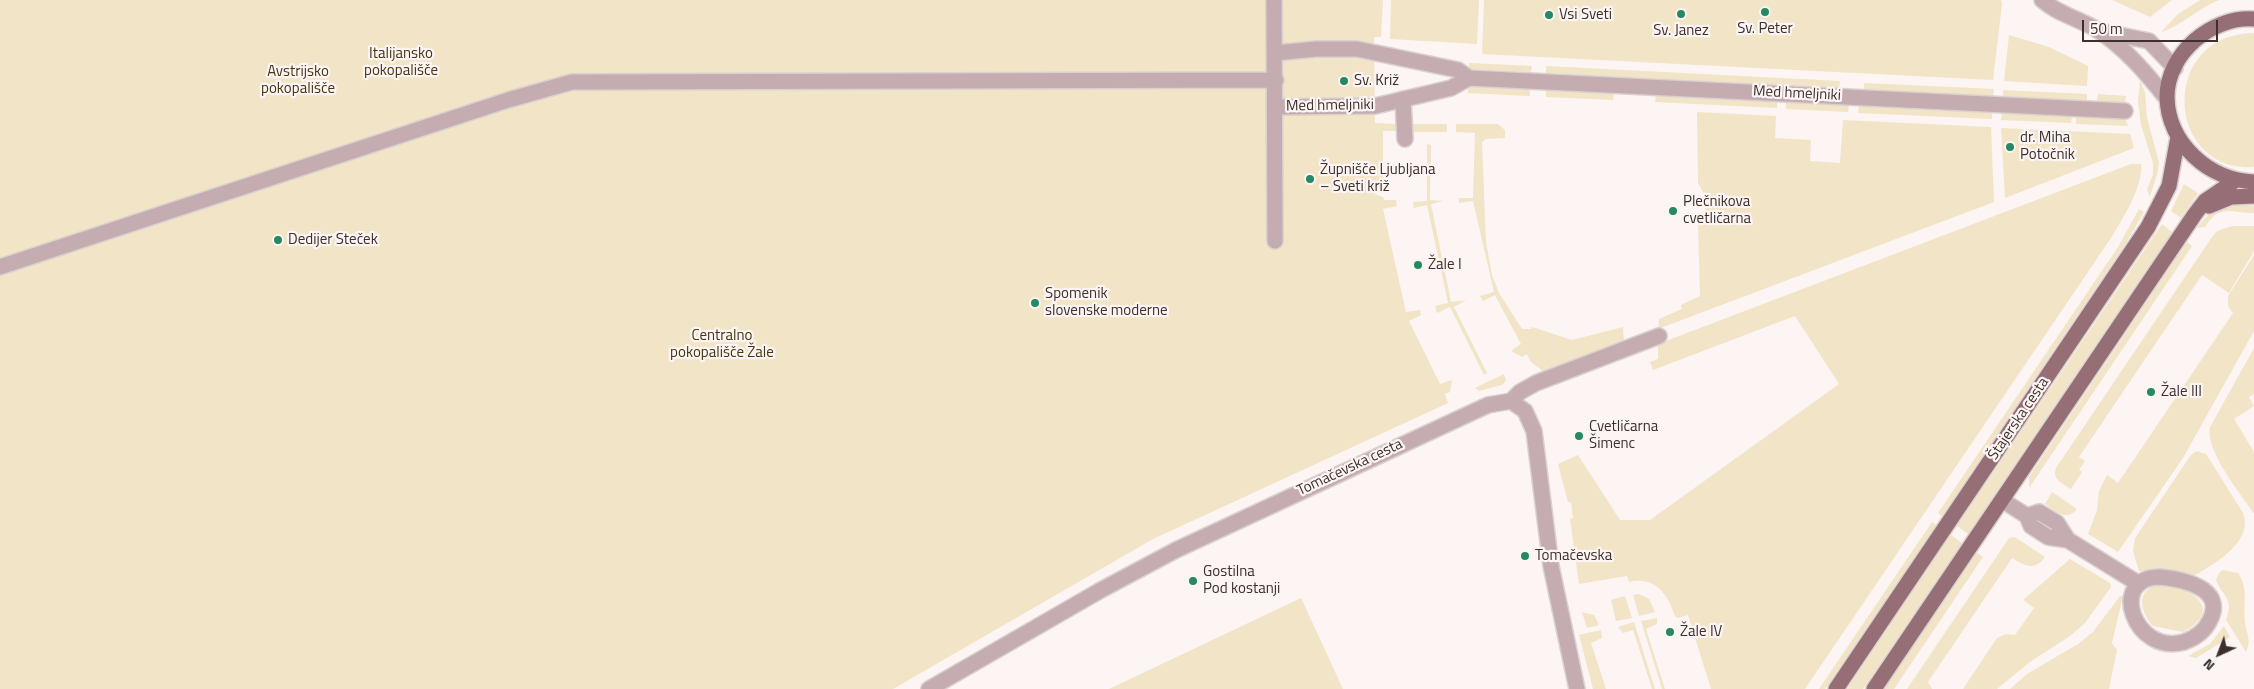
<!DOCTYPE html>
<html>
<head>
<meta charset="utf-8">
<style>
  body { margin:0 }
  #map { position:relative; width:2254px; height:689px; overflow:hidden; background:#fcf5f3; font-family:"Titillium Web",sans-serif }
  canvas { display:block }
  .north { position:absolute; left:2194px; top:629px; width:50px; height:50px; -webkit-text-stroke:4px #fcf5f3; paint-order:stroke; rotate:223deg; font-size:14px; font-weight:700; line-height:20px; text-align:center; color:#3c2f2c }
  .north::after { content:''; display:block; margin:auto; width:18px; height:22px; background:#3c2f2c; clip-path:polygon(50% 0,100% 100%,50% 72%,0 100%) }
  .scale { position:absolute; left:2082px; top:20px; width:136px; height:22px; box-sizing:border-box; border:2px solid #3c2f2c; border-top:0; padding-left:6px; font-size:15px; line-height:18px; white-space:nowrap; color:#3c2f2c; -webkit-text-stroke:4px #fcf5f3; paint-order:stroke }
</style>
</head>
<body>
<div id="map">
<canvas width="2254" height="689"></canvas>
<div class="north">N</div>
<div class="scale">50 m</div>
</div>
<script>
const g = document.querySelector('canvas').getContext('2d');
g.lineJoin = 'round';
function fill(path, color) { g.fillStyle = color; g.fill(path, 'evenodd'); }
function strokePath(path, color, width, dash) { g.strokeStyle = color; g.lineWidth = width; g.lineCap = dash ? 'butt' : 'round'; g.setLineDash(dash || []); g.stroke(path); }
function write(font, color, halo, rows, align = 'center') {
  g.font = font + ' "Titillium Web",sans-serif'; g.lineWidth = 4.5; g.setLineDash([]); g.textBaseline = 'middle'; g.strokeStyle = halo; g.fillStyle = color; for (const [text, x, y, turn = 0] of rows) {
    g.save(); g.translate(x, y); g.rotate((+turn || 0) * Math.PI / 180); g.textAlign = isNaN(turn) ? turn : align; if (halo) g.strokeText(text, 0, 0); g.fillText(text, 0, 0); g.restore();
  }
}
fill(new Path2D(`
  M 0,0 L 1383,0 L 1381,37 L 1374,37 L 1375,123 L 1397,124 L 1397,131 L 1383,131 L 1383,182 L 1374,186 L 1375,194 L 1383,197 L 1384,200 L 1396,200 L 1397,206 L 1383,209 L 1406,312 L 1420,310 L 1421,315 L 1409,321 L 1440,384 L 1452,380 L 1450,392 L 1445,394 L 1448,403 L 1153,539 L 893,689 L 0,689 Z
  M 1391,0 L 1479,0 L 1477,44 L 1390,39 Z
  M 1484,0 L 2001,0 L 2002,4 L 1993,80 L 1482,54 Z
  M 2112,0 L 2172,0 L 2150,17 Z
  M 2200,0 L 2219,0 C 2198,8 2182,26 2161,32 L 2178,14 Z
  M 2254,33 L 2254,167 C 2165,173 2158,34 2254,33 Z
  M 2009,35 L 2049,47 L 2088,66 L 2087,86 L 2004,81 Z
  M 1469,63 L 1532,66 L 1531,72 L 1469,69 Z
  M 1546,66 L 1840,81 L 1839,88 L 1546,73 Z
  M 2140,80 L 2145,92 L 2147,118 L 2159,162 L 2157,175 L 2150,196 L 2147,190 L 2153,174 L 2153,163 L 2141,125 L 2138,102 Z
  M 1864,83 L 1994,89 L 1993,96 L 1864,89 Z
  M 1468,86 L 1530,89 L 1530,96 L 1468,93 Z
  M 1546,90 L 1614,93 L 1613,100 L 1546,97 Z
  M 2003,90 L 2087,94 L 2087,101 L 2003,96 Z
  M 2098,94 L 2126,96 L 2125,103 L 2097,101 Z
  M 1656,96 L 1777,102 L 1777,108 L 1655,102 Z
  M 1786,102 L 1849,105 L 1848,112 L 1786,109 Z
  M 1859,106 L 1992,113 L 1992,119 L 1858,113 Z
  M 1697,112 L 1776,116 L 1775,138 L 1811,140 L 1810,161 L 1840,163 L 1843,120 L 1991,127 L 1994,202 L 1658,329 L 1659,319 L 1682,309 L 1681,305 L 1700,296 L 1698,225 C 1709,212 1707,197 1698,183 Z
  M 2002,113 L 2072,116 L 2071,123 L 2001,120 Z
  M 2076,117 L 2125,119 L 2128,126 L 2076,124 Z
  M 1413,124 L 1447,124 L 1447,132 L 1413,132 Z
  M 1456,124 L 1498,124 L 1505,130 L 1505,138 L 1486,139 L 1482,142 L 1486,242 L 1492,275 L 1499,293 L 1522,329 L 1531,329 L 1532,327 L 1572,340 L 1623,327 L 1624,343 L 1545,373 L 1530,361 L 1527,354 L 1522,357 L 1511,351 L 1521,344 L 1498,301 L 1495,295 L 1483,301 L 1480,296 L 1494,292 L 1473,201 L 1459,203 L 1459,198 L 1473,198 L 1475,133 L 1456,132 Z
  M 2001,128 L 2130,134 L 2134,148 L 2005,198 Z
  M 1427,144 L 1431,145 L 1430,200 L 1444,201 L 1431,204 L 1451,302 L 1466,300 L 1454,307 L 1487,373 L 1484,375 L 1450,307 L 1437,313 L 1435,306 L 1448,303 L 1427,205 L 1414,208 L 1413,202 L 1427,201 Z
  M 2131,164 L 2141,164 C 2144,185 2122,220 2111,238 L 1805,689 L 1711,689 L 1688,615 L 1678,618 L 1675,616 C 1667,593 1655,576 1629,582 L 1627,576 L 1579,584 L 1570,519 L 1573,518 L 1571,502 L 1568,502 L 1558,464 L 1578,455 L 1620,520 L 1650,520 L 1839,384 L 1795,316 L 1653,370 L 1650,362 L 1658,359 L 1658,344 Z
  M 2184,184 L 2198,193 L 2181,218 L 2171,211 Z
  M 2236,204 L 2254,206 L 2254,213 C 2230,213 2220,203 2205,227 L 2197,228 C 2208,213 2217,206 2236,204 Z
  M 2139,209 L 2144,212 L 2126,243 L 1942,516 L 1938,513 L 2118,247 Z
  M 2162,224 L 2172,232 L 1968,534 L 1957,526 Z
  M 2232,226 L 2254,226 L 2254,251 L 2229,293 L 2202,275 L 2079,457 L 2085,461 L 2079,470 L 2082,472 L 2071,489 C 2062,483 2052,480 2056,468 L 2212,237 L 2217,231 Z
  M 2187,242 L 2192,246 L 2029,488 L 2029,477 Z
  M 2254,255 L 2254,331 L 2183,458 L 2118,552 L 2088,534 L 2097,510 L 2099,491 L 2107,475 L 2118,483 L 2233,313 L 2228,306 L 2228,296 Z
  M 2254,348 L 2254,394 L 2249,397 L 2254,406 L 2234,419 L 2254,452 L 2254,514 C 2241,494 2205,451 2210,427 Z
  M 1504,374 L 1506,381 L 1502,385 L 1479,391 L 1475,388 Z
  M 2197,451 L 2206,454 L 2243,513 C 2254,541 2216,563 2195,575 L 2165,570 L 2139,571 L 2133,551 L 2135,538 L 2191,455 Z
  M 2052,492 L 2077,509 C 2066,522 2055,511 2045,504 Z
  M 1932,522 L 1936,525 L 1825,689 L 1819,689 Z
  M 1951,535 L 1962,543 L 1863,689 L 1847,689 Z
  M 2015,537 L 2045,557 C 2034,572 2024,565 2012,558 L 1928,682 L 1932,689 L 1907,689 L 2009,538 Z
  M 1977,553 L 1983,557 L 1894,689 L 1884,689 Z
  M 2070,559 L 2110,583 L 2111,587 L 2085,623 L 2070,636 L 2030,662 L 1997,689 L 1963,689 L 1997,638 L 2006,634 L 2015,635 L 2034,608 L 2023,600 Z
  M 2223,570 L 2238,573 C 2249,589 2243,604 2245,622 C 2246,634 2252,640 2246,652 L 2226,620 C 2235,598 2222,596 2216,580 L 2219,573 Z
  M 2154,586 C 2187,582 2228,609 2183,632 L 2153,626 C 2142,614 2135,593 2154,586 Z
  M 1639,594 L 1649,599 L 1655,612 L 1639,616 L 1633,595 Z
  M 1625,596 L 1632,618 L 1616,621 L 1611,600 Z
  M 2120,596 L 2123,596 L 2112,643 L 2117,650 L 2109,689 L 2010,689 L 2027,674 L 2078,644 L 2093,632 Z
  M 1301,598 L 1343,689 L 1109,689 Z
  M 1582,612 L 1594,615 L 1599,625 L 1587,628 Z
  M 1657,618 L 1657,624 L 1646,629 L 1665,689 L 1662,689 L 1641,621 Z
  M 1634,622 L 1655,689 L 1652,689 L 1633,630 L 1623,633 L 1618,627 Z
  M 2224,626 L 2230,637 L 2196,658 L 2188,656 L 2210,644 Z
  M 1601,630 L 1602,638 L 1591,643 L 1606,689 L 1593,689 L 1579,635 Z`), '#f2e4c7');
const minor = new Path2D(`
  M 1274,0 L 1275,241
  M 2042,0 C 2059,15 2081,19 2099,31 C 2126,49 2147,74 2167,99
  M 2100,31 L 2149,41 L 2175,68
  M 1275,53 L 1316,49 L 1357,49 L 1458,70 L 1469,78
  M 1403,99 L 1405,139
  M 1276,107 L 1375,106 L 1451,88 L 1469,78 L 2125,111
  M 0,267 L 508,100 L 572,82 L 1276,80
  M 1511,401 L 1520,392 L 1536,383 L 1659,336
  M 2002,500 L 2027,516 L 2031,526 L 2048,537 L 2068,540 L 2139,584
  M 2027,516 L 2039,512 L 2057,523 L 2068,540
  M 2160,577 C 2182,579 2226,588 2210,620 C 2205,631 2195,638 2184,642 C 2134,656 2107,577 2160,577 Z
  M 929,689 L 1101,590 L 1176,550 L 1488,405 L 1511,401 L 1525,411 L 1534,431 L 1551,566 L 1577,689`);
const major = new Path2D(`
  M 2254,19 C 2212,16 2167,53 2167,97 C 2168,144 2209,180 2254,182
  M 2209,206 L 2231,197 L 2254,196
  M 1836,689 L 2148,227 L 2169,186 L 2178,137
  M 1874,689 L 2195,214 L 2205,201 L 2236,180`);
strokePath(minor, '#d9d1cf', 18);
strokePath(major, '#d9d1cf', 18);
strokePath(minor, '#c4acb0', 15);
strokePath(major, '#966e75', 15);
for (const [x, y, r, color] of [
  [1765,12,5,"#258963"],
  [1681,14,5,"#258963"],
  [1549,15,5,"#258963"],
  [1344,81,5,"#258963"],
  [2010,147,5,"#258963"],
  [1310,179,5,"#258963"],
  [1673,211,5,"#258963"],
  [278,240,5,"#258963"],
  [1418,265,5,"#258963"],
  [1035,303,5,"#258963"],
  [2151,392,5,"#258963"],
  [1579,436,5,"#258963"],
  [1525,556,5,"#258963"],
  [1193,581,5,"#258963"],
  [1670,632,5,"#258963"]
]) { const dot = new Path2D(); dot.arc(x, y, r, 0, 2 * Math.PI); g.fillStyle = color; g.fill(dot); strokePath(dot, '#fcf5f3', 2); }
write('15px', '#3c2f2c', '#fcf5f3', [
  ["Vsi Sveti",1559,15],
  ["Sv. Peter",1765,29,"center"],
  ["Sv. Janez",1681,31,"center"],
  ["Sv. Križ",1354,81],
  ["dr. Miha",2020,138],
  ["Potočnik",2020,155],
  ["Župnišče Ljubljana",1320,170],
  ["– Sveti križ",1320,187],
  ["Plečnikova",1683,202],
  ["cvetličarna",1683,219],
  ["Dedijer Steček",288,240],
  ["Žale I",1428,265],
  ["Spomenik",1045,294],
  ["slovenske moderne",1045,311],
  ["Žale III",2161,392],
  ["Cvetličarna",1589,427],
  ["Šimenc",1589,444],
  ["Tomačevska",1535,556],
  ["Gostilna",1203,572],
  ["Pod kostanji",1203,589],
  ["Žale IV",1680,632]
], 'left');
write('15px', '#453613', '#fcf5f3', [
  ["Italijansko",401,54],
  ["pokopališče",401,71],
  ["Avstrijsko",298,72],
  ["pokopališče",298,89],
  ["Centralno",722,336],
  ["pokopališče Žale",722,353]
]);
write('15px', '#3c2f2c', '#fcf5f3', [
  ["Med hmeljniki",1797,94,3],
  ["Med hmeljniki",1330,106,-1],
  ["Štajerska cesta",2019,419,-56],
  ["Tomačevska cesta",1350,468,-25]
]);
</script>
</body>
</html>
